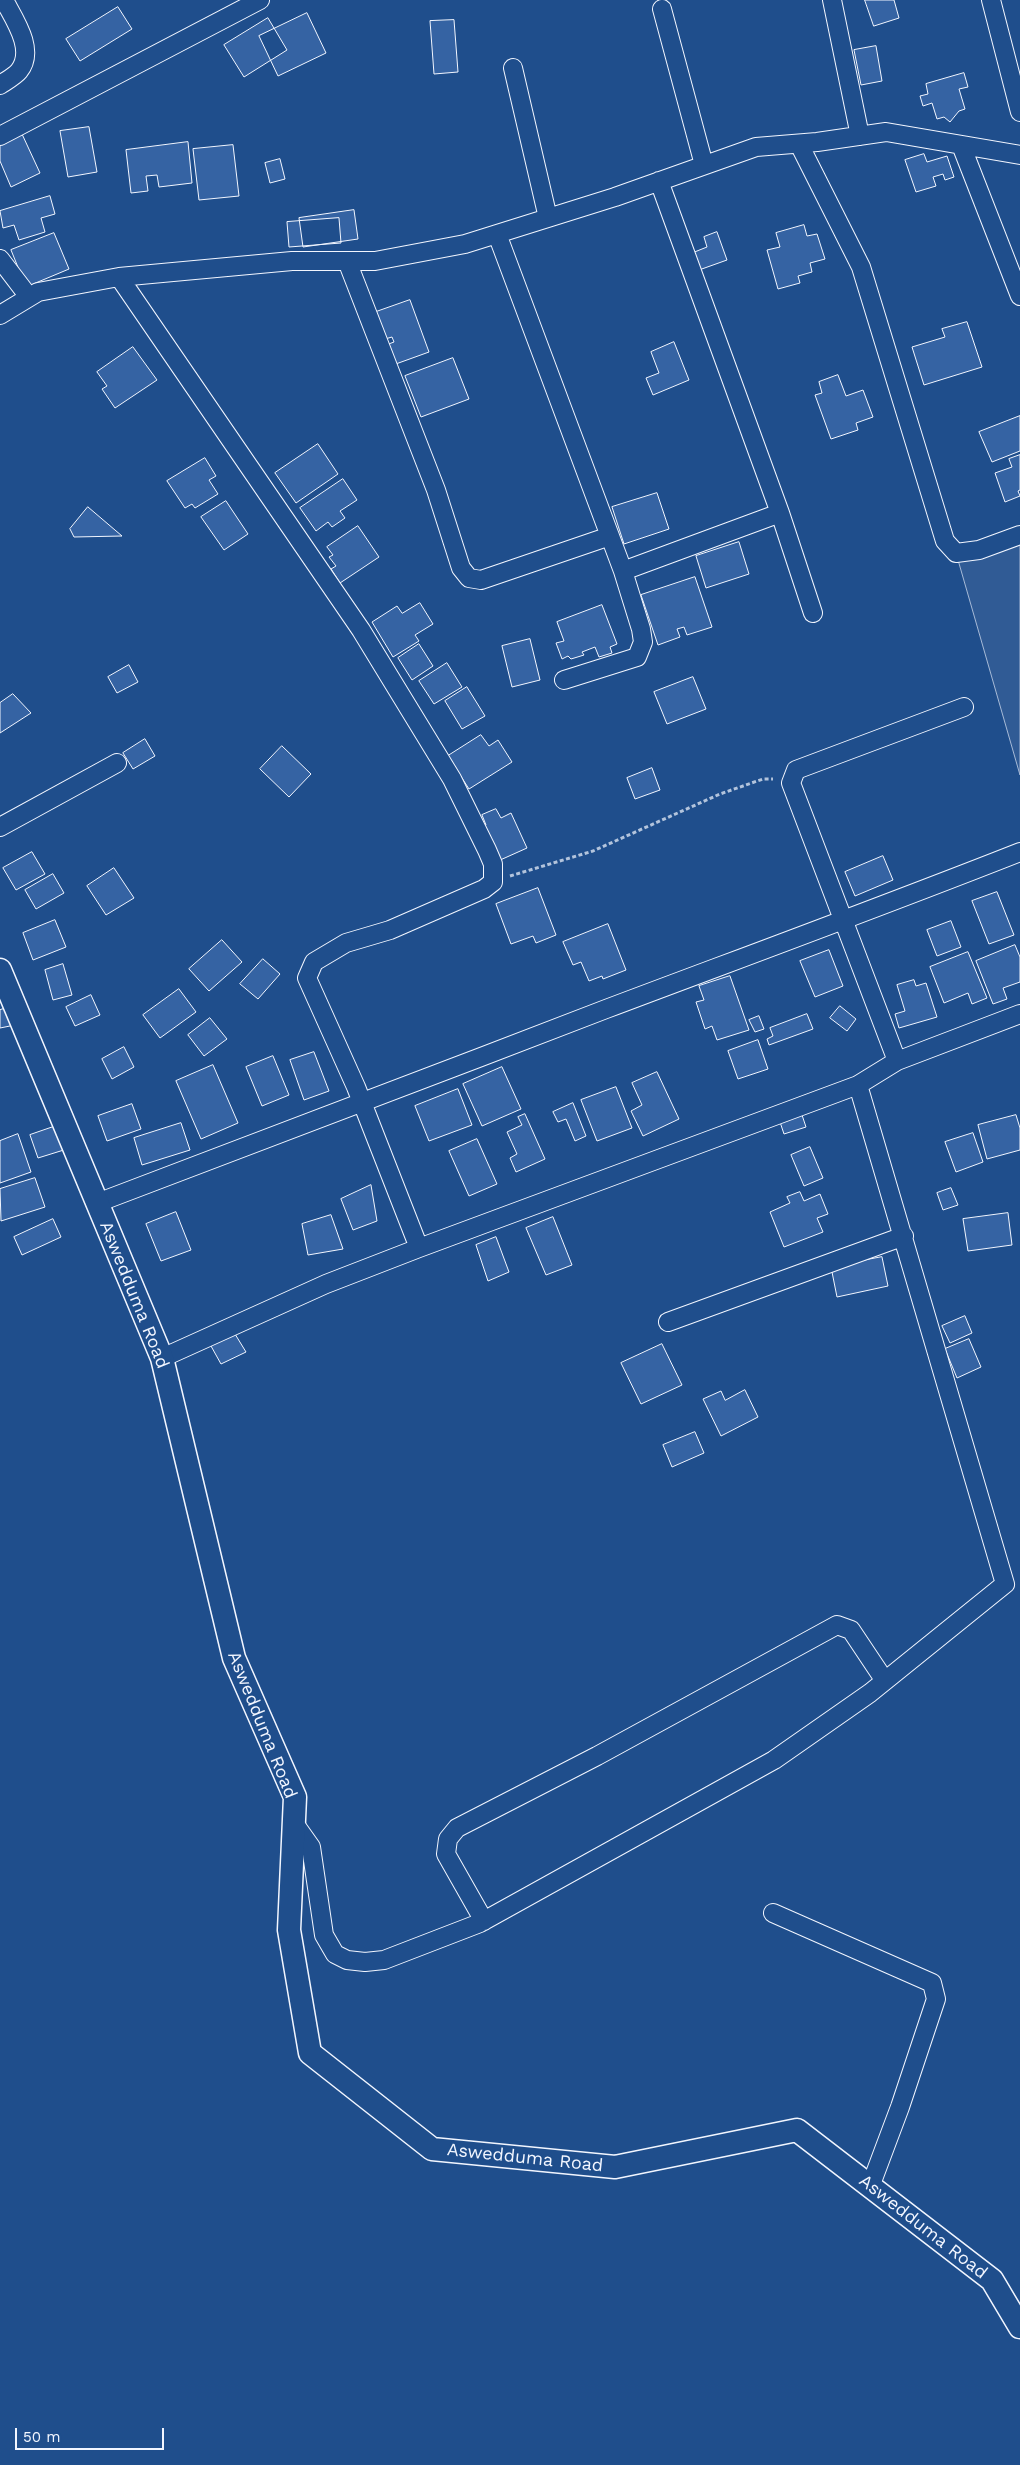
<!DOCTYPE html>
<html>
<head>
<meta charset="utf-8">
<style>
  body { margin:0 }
  #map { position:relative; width:1020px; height:2465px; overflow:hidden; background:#1f4e8c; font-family:"Work Sans",sans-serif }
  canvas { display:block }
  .scale { position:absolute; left:15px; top:2428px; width:149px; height:22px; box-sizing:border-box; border:2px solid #f2f6ff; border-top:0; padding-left:6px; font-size:15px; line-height:18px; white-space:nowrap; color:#f2f6ff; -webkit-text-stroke:4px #1f4e8c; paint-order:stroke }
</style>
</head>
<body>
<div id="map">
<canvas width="1020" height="2465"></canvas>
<div class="scale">50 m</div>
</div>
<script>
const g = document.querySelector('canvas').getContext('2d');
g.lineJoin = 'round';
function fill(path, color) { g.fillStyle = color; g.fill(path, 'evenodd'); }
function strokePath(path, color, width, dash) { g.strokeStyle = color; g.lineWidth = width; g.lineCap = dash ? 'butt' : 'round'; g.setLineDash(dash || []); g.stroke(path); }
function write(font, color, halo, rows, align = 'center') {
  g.font = font + ' "Work Sans",sans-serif'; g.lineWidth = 4; g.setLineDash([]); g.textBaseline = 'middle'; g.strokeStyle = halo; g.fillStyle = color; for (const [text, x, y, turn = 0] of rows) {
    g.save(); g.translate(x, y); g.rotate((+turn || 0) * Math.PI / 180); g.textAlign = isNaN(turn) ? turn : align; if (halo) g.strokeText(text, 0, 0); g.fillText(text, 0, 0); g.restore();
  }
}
const green = new Path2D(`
  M 1020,527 L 1020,775 L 956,553 Z`);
fill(green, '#305b95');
strokePath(green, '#a8bbd7', 1);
const building = new Path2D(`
  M 865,0 L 894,0 L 899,18 L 874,26 Z
  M 118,7 L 132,29 L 80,61 L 66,39 Z
  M 307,13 L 326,53 L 278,76 L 259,36 Z
  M 268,18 L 287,50 L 244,77 L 224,45 Z
  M 454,20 L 458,72 L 434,74 L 430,21 Z
  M 876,46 L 882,81 L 861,85 L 854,50 Z
  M 964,73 L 968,87 L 959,89 L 965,109 L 959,111 L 950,122 L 944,117 L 937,119 L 932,103 L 923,106 L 920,96 L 928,94 L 926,84 Z
  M 89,127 L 97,172 L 68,177 L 60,131 Z
  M 22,134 L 40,173 L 11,187 L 0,161 L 0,144 Z
  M 188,142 L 192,183 L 159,187 L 157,175 L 146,176 L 148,191 L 131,193 L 126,150 Z
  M 233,145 L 239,196 L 199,200 L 193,149 Z
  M 924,154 L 927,162 L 947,156 L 954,177 L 945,180 L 943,174 L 933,177 L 936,186 L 916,192 L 905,160 Z
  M 280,159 L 285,179 L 270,183 L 265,163 Z
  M 50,196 L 55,214 L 41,218 L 45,232 L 19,240 L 14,225 L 3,228 L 0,211 Z
  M 354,210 L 358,239 L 303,247 L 299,218 Z
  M 339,218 L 341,243 L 289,247 L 287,222 Z
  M 804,225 L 807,236 L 817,234 L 825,259 L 810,263 L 812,272 L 798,276 L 800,283 L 778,289 L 767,250 L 780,247 L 776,233 Z
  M 717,232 L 727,260 L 699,270 L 692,253 L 707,247 L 704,237 Z
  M 54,233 L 69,269 L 26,287 L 11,250 Z
  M 410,300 L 429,352 L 393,365 L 386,345 L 394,342 L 392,337 L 385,339 L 376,312 Z
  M 967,322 L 982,367 L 924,385 L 912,347 L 945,337 L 942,329 Z
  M 674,342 L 689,380 L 653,395 L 646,378 L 659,373 L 651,352 Z
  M 133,347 L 157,380 L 115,408 L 102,389 L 107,386 L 97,372 Z
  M 453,358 L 469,399 L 421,417 L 405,376 Z
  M 838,375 L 846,396 L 863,390 L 873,417 L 856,423 L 858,430 L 831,439 L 815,395 L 822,393 L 819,382 Z
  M 1020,416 L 1020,451 L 992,462 L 979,432 Z
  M 318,444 L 338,474 L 296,503 L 275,473 Z
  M 1020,455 L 1020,490 L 1018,491 L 1020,496 L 1005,502 L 995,473 L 1012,467 L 1009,459 Z
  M 205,458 L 216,476 L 209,480 L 218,494 L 195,508 L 192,504 L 185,508 L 167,481 Z
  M 343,479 L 357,500 L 340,511 L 345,518 L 332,527 L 328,522 L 316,531 L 300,508 Z
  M 657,493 L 669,529 L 624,544 L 612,507 Z
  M 226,501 L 248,534 L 224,550 L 201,517 Z
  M 88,507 L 122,536 L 74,537 L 70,529 Z
  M 358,526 L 379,557 L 340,583 L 331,569 L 336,566 L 329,557 L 333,555 L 327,547 Z
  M 739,542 L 749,574 L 706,588 L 696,556 Z
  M 695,577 L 712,627 L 687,635 L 684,627 L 677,629 L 680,637 L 658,645 L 641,595 Z
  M 420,603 L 433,624 L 415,635 L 419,641 L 393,657 L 372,622 L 397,606 L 402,613 Z
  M 602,605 L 617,644 L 610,647 L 612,653 L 599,657 L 595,647 L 582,652 L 584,655 L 571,659 L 568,656 L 562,659 L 556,643 L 564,641 L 557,622 Z
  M 530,639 L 540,680 L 512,687 L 502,646 Z
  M 419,644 L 433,666 L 412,680 L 398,658 Z
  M 447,663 L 462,687 L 434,704 L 419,681 Z
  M 129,665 L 138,682 L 117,693 L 108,677 Z
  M 693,677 L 706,709 L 667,724 L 654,692 Z
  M 467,687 L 485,716 L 462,729 L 445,701 Z
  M 13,694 L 31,713 L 0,733 L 0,703 Z
  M 481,735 L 489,746 L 498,740 L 512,762 L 469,789 L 448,756 Z
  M 145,739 L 155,756 L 133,769 L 123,753 Z
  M 282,746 L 311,774 L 289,797 L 260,769 Z
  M 652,768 L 660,790 L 635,799 L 627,778 Z
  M 496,809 L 501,818 L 511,813 L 527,848 L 498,861 L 482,827 L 486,825 L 482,815 Z
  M 32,852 L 45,874 L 16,890 L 3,868 Z
  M 883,856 L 893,880 L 855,896 L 845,872 Z
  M 114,868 L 134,898 L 106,915 L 87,886 Z
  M 53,874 L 64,893 L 36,909 L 25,890 Z
  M 538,888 L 556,935 L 536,943 L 533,936 L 511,944 L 496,904 Z
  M 997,892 L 1014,935 L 989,944 L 972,901 Z
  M 55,920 L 66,947 L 33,960 L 23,933 Z
  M 951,921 L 961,947 L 937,956 L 927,930 Z
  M 608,924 L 626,970 L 603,979 L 602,976 L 589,981 L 581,962 L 573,965 L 563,942 Z
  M 222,940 L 242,962 L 209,991 L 189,969 Z
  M 1015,945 L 1020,957 L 1020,982 L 1003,988 L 1007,999 L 993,1004 L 976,961 Z
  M 829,950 L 843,986 L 815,997 L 800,961 Z
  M 968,952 L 987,998 L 972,1004 L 968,993 L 944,1003 L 930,967 Z
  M 263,959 L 280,974 L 258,999 L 240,984 Z
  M 63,964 L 72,995 L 53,1000 L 45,970 Z
  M 730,976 L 749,1030 L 717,1040 L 712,1026 L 705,1029 L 696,1002 L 704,1000 L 699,986 Z
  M 914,980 L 916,986 L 926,983 L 937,1017 L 899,1028 L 895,1014 L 905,1011 L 897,985 Z
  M 179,989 L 196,1012 L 160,1038 L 143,1015 Z
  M 91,995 L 100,1015 L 75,1026 L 66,1007 Z
  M 840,1006 L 856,1019 L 847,1031 L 830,1018 Z
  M 11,1007 L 15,1025 L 0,1028 L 0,1010 Z
  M 807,1014 L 813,1029 L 769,1045 L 767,1039 L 773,1036 L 770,1028 Z
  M 759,1016 L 764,1029 L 755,1032 L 749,1020 Z
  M 210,1018 L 227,1039 L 204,1056 L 188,1035 Z
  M 758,1040 L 768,1069 L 738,1079 L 728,1051 Z
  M 124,1047 L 134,1067 L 112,1079 L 102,1059 Z
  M 314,1052 L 329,1091 L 304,1100 L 290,1060 Z
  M 273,1056 L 289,1095 L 262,1106 L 246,1067 Z
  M 213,1065 L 238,1123 L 201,1139 L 176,1081 Z
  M 502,1067 L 521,1109 L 482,1126 L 463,1084 Z
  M 657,1072 L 679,1119 L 643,1136 L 631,1111 L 642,1105 L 632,1083 Z
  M 616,1087 L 632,1128 L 597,1141 L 581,1100 Z
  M 458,1089 L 472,1125 L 429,1141 L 415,1106 Z
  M 573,1103 L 586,1136 L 575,1141 L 566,1119 L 558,1122 L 553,1112 Z
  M 132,1104 L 141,1129 L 107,1141 L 98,1116 Z
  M 801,1112 L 806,1127 L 784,1134 L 779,1119 Z
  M 525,1114 L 545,1159 L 516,1172 L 510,1158 L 517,1154 L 507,1132 L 522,1125 L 518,1117 Z
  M 1016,1115 L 1020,1128 L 1020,1150 L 987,1159 L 978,1125 Z
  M 181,1123 L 190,1150 L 142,1165 L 134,1138 Z
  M 59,1125 L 67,1149 L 38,1158 L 30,1135 Z
  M 973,1133 L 983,1162 L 956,1172 L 945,1142 Z
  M 18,1134 L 31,1172 L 0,1183 L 0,1141 Z
  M 477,1139 L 497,1184 L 469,1196 L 449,1151 Z
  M 810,1147 L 823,1178 L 804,1186 L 791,1155 Z
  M 35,1178 L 45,1207 L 1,1221 L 0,1189 Z
  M 371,1185 L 377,1221 L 353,1230 L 341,1199 Z
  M 951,1188 L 958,1205 L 943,1210 L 937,1193 Z
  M 800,1192 L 804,1201 L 820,1194 L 828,1214 L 817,1218 L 823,1232 L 784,1247 L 770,1212 L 790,1203 L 787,1197 Z
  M 176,1212 L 191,1250 L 161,1261 L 146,1224 Z
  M 1008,1213 L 1012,1245 L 968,1251 L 963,1219 Z
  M 331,1215 L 343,1249 L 308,1255 L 302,1224 Z
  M 553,1217 L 572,1265 L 546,1275 L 526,1228 Z
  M 53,1219 L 61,1237 L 22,1255 L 14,1237 Z
  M 496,1237 L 509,1272 L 488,1281 L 476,1245 Z
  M 882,1257 L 888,1286 L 837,1297 L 831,1267 Z
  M 965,1316 L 972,1333 L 950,1343 L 942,1326 Z
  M 235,1334 L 246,1352 L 221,1364 L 211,1346 Z
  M 969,1339 L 981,1367 L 957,1378 L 945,1349 Z
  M 662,1344 L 682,1385 L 641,1404 L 621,1363 Z
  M 745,1390 L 758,1417 L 721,1436 L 703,1399 L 721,1391 L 725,1400 Z
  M 695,1432 L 704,1453 L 672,1467 L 663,1445 Z`);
fill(building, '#3563a3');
strokePath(building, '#f2f6ff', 1);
const minor = new Path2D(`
  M 832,0 L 860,136
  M 991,0 L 1020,112
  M 662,9 L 704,165
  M 513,68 L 548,218
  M 0,85 C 6,81 15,76 19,71 C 36,50 14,19 4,0
  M 0,136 L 260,0
  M 799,144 L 861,267 L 945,541 L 956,553 L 979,550 L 1020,535
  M 961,145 L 1020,296
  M 659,181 L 780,513 L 813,613
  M 497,234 L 623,571 L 641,629 L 643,642 L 637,657 L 564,680
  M 0,259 L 29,297
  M 347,261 L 436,490 L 461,568 L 469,578 L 481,580 L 610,536
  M 119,277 L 361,630 L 452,779 L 487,850 L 493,864 L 493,882 L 484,889 L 390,930 L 346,943 L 314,962 L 307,978 L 356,1087 L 419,1248
  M 0,315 L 38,292 L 119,277 L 292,261 L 375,261 L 465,244 L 615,197 L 756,147 L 817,142 L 886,132 L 1020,155
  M 623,571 L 780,513
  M 0,827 L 117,763
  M 897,1061 L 791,783 L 796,770 L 964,707
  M 858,1085 L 897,1061 L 1020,1014
  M 105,1200 C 272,1138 439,1073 606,1009 C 744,957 883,906 1020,852
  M 668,1322 L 904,1236
  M 162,1358 L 326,1284 L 419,1248 L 858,1085 L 1005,1584 L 870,1693 L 774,1760 L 480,1923 L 384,1960 L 365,1962 L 347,1960 L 335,1954 L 324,1935 L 311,1847 L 294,1823
  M 773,1913 L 932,1983 L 936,1999 L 900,2107 L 870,2187
  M 484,1921 L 446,1854 L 448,1839 L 457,1828 L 597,1756 L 837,1625 L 851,1630 L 885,1681`);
const tertiary = new Path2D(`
  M 0,970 L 162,1358 L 234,1658 L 295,1797 L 289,1930 L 310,2053 L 432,2149 L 615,2167 L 797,2130 L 992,2280 L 1020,2327`);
strokePath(minor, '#f2f6ff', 20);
strokePath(tertiary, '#f2f6ff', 25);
strokePath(new Path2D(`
  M 510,876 L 593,851 L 720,794 L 763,779 L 773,779`), '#b3c4dc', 3, [4, 2.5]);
strokePath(minor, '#1f4e8c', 18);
strokePath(tertiary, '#1f4e8c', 22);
write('18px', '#f2f6ff', '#1f4e8c', [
  ["Aswedduma Road",134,1295,68],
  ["Aswedduma Road",262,1725,68],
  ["Aswedduma Road",525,2158,6],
  ["Aswedduma Road",923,2227,38]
]);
</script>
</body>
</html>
